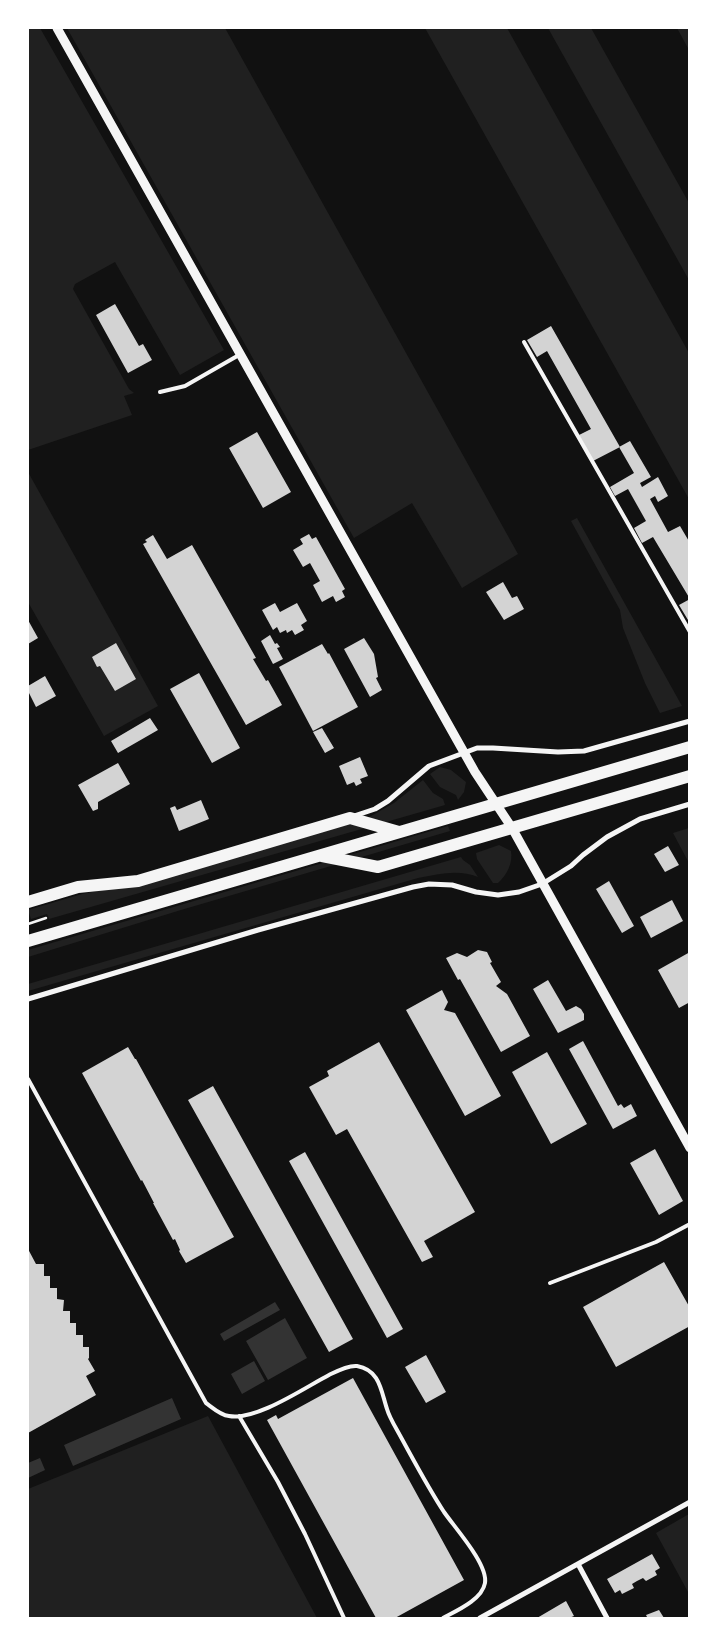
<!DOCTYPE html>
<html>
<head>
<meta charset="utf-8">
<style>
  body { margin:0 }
  #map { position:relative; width:717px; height:1646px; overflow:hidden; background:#111; font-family:Roboto,sans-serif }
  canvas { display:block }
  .frame { position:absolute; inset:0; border:29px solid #fff; pointer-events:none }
</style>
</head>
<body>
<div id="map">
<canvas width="717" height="1646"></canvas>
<div class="frame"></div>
</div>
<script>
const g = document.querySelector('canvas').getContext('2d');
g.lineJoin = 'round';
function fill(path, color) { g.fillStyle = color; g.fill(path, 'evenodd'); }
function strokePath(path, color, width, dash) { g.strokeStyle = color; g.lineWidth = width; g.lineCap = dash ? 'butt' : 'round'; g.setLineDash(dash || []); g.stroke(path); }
fill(new Path2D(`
  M 28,28 L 40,28 L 224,350 L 180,375 L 115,262 L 75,284 L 73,289 L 129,389 L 134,393 L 124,396 L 132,415 L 28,450 Z
  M 67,28 L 225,28 L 518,554 L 462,588 L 412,503 L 354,538 Z
  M 425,28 L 507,28 L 689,353 L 689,499 Z
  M 548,28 L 591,28 L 689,203 L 689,280 Z
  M 677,28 L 689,28 L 689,50 Z
  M 28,472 L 158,706 L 104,736 L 28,602 Z
  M 577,518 L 682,706 L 660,713 L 645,683 L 623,628 L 620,610 L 571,521 Z
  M 440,767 L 451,770 L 466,782 L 464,792 L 458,800 L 456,795 L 440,787 L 430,774 Z
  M 423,780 L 433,793 L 443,799 L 445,805 L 49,919 L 47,914 L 31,919 L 28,910 L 82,894 L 97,891 L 364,820 L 394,803 Z
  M 448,826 L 450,831 L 181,910 L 28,957 L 28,950 Z
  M 689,828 L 690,828 L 689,863 L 673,833 Z
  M 499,845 L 511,851 C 513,863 507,875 498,883 L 493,883 L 477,859 L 476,853 Z
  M 461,857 L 463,860 L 470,865 L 478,877 C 459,869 438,874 418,878 L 28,991 L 28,984 Z
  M 208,1416 L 317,1618 L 28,1618 L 28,1489 Z
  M 689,1514 L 690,1591 L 688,1592 L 656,1533 Z`), '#202020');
fill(new Path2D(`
  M 275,1302 L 280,1310 L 224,1341 L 220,1334 Z
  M 285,1318 L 307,1358 L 268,1380 L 246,1341 Z
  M 254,1361 L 265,1381 L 242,1394 L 231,1374 Z
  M 172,1398 L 181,1419 L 73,1466 L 64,1445 Z
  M 40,1458 L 45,1470 L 28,1478 L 28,1463 Z`), '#333');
fill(new Path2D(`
  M 115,304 L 139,346 L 143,344 L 152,360 L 128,373 L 96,315 Z
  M 551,326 L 620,447 L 593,461 L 579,435 L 591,429 L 547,351 L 537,357 L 527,340 Z
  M 257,432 L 291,492 L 263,508 L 229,448 Z
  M 630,441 L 651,477 L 640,483 L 642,487 L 658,477 L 668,496 L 658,502 L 655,496 L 650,499 L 668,532 L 680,526 L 690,543 L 690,599 L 653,537 L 642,543 L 634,528 L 646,521 L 628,489 L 615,496 L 610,487 L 634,473 L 619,447 Z
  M 309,534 L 312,539 L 316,537 L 345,589 L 342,591 L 345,597 L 336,602 L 333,596 L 322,602 L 313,585 L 320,581 L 310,563 L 303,567 L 293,550 L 303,544 L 300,539 Z
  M 153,535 L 167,559 L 192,545 L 256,658 L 253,659 L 266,681 L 268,680 L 282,705 L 246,725 L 143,544 L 147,542 L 145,540 Z
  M 503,582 L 512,598 L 517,596 L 524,609 L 504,620 L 486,592 Z
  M 690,599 L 690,619 L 688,620 L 679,605 Z
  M 275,603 L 280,612 L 297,603 L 307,621 L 301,625 L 304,630 L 295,635 L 292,630 L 287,633 L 286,630 L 280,633 L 277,627 L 273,630 L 262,610 Z
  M 28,620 L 38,638 L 28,644 Z
  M 270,635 L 275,644 L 277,643 L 280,647 L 277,648 L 283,659 L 273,664 L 261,641 Z
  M 364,638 L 374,654 L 378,677 L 376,678 L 382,690 L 370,697 L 344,649 Z
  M 116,643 L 136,679 L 115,691 L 100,666 L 97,667 L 92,657 Z
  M 322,644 L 328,654 L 329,653 L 358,707 L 313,731 L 279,667 Z
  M 199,673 L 240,748 L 212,763 L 170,689 Z
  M 45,676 L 56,696 L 36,707 L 28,691 L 28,686 Z
  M 150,718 L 158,730 L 118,753 L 111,741 Z
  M 322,728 L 334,748 L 325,753 L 313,732 Z
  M 360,757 L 368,776 L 360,779 L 362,783 L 356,786 L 354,782 L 347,785 L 339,766 Z
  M 118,763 L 130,784 L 98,802 L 98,809 L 93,811 L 78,785 Z
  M 201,800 L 209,819 L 179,831 L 170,808 L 175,806 L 177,810 Z
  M 668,846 L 679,865 L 665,872 L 654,854 Z
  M 609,881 L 634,926 L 622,933 L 596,889 Z
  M 672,900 L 683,921 L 651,938 L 640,917 Z
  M 478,950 L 487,952 L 492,962 L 490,963 L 501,982 L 496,986 L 507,994 L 530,1036 L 501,1052 L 460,979 L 458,980 L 446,958 L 457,953 L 467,957 Z
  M 690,952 L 690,1002 L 679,1008 L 658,970 Z
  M 548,980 L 566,1011 L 576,1006 L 581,1009 L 584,1014 L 584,1020 L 558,1033 L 533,989 Z
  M 442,990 L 448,1002 L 444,1010 L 455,1013 L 501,1096 L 465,1116 L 406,1010 Z
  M 583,1041 L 618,1106 L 621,1104 L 624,1108 L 631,1104 L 637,1116 L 613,1129 L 569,1049 Z
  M 379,1042 L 475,1212 L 424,1241 L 433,1257 L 422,1262 L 347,1129 L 336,1135 L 309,1087 L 329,1076 L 327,1071 Z
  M 128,1047 L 135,1059 L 136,1059 L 234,1237 L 186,1263 L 179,1251 L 180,1250 L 175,1239 L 173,1240 L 153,1203 L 154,1203 L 142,1180 L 141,1181 L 82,1073 Z
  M 547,1052 L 587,1124 L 551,1144 L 512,1072 Z
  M 213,1086 L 353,1339 L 329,1352 L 188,1100 Z
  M 655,1149 L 683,1201 L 659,1215 L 630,1163 Z
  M 305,1152 L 403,1329 L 387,1338 L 289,1161 Z
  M 28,1249 L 36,1264 L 44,1264 L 44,1276 L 50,1276 L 50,1288 L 57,1288 L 57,1299 L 64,1300 L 63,1311 L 70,1311 L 70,1323 L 76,1323 L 76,1335 L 83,1335 L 83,1347 L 89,1347 L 89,1358 L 88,1359 L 95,1371 L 86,1376 L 96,1395 L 28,1433 Z
  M 664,1262 L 690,1308 L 690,1326 L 616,1367 L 583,1307 Z
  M 426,1355 L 446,1392 L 426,1403 L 405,1367 Z
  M 353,1378 L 464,1580 L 395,1618 L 376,1618 L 267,1420 L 276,1415 L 278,1419 Z
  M 652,1554 L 660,1568 L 655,1571 L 657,1575 L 646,1581 L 643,1578 L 637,1581 L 632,1584 L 634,1588 L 622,1594 L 620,1590 L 615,1593 L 607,1579 Z
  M 566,1601 L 574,1616 L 569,1618 L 537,1618 Z
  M 659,1610 L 664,1618 L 644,1618 L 647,1617 L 646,1615 Z`), '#d3d3d3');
strokePath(new Path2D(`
  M 28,924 L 46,918`), '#f5f5f5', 2.5);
strokePath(new Path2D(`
  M 524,342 C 579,439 635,535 690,632
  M 160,392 L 185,386 L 239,355
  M 28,1079 L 206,1403 C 213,1408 220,1415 229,1416 C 256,1421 304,1388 329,1375 C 337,1371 348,1365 357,1366 C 380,1370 381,1391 387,1409 C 389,1416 393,1423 397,1430 C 412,1457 427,1486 444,1512 C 455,1528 488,1564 485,1583 C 482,1600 456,1611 443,1618
  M 550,1283 L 656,1242 L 690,1224
  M 239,1416 L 278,1482 L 305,1534 L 344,1618`), '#f5f5f5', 4);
strokePath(new Path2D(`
  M 354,816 L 375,809 L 388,801 L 429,766 L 477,748 L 493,748 L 558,752 L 584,751 L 690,721
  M 28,999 L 258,930 L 413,887 L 429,884 L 452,885 L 476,892 L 498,895 L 519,892 L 542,884 L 571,866 L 583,855 L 607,837 L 640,819 L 690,804
  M 578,1564 L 607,1618
  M 480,1618 L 690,1502`), '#f5f5f5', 5);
strokePath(new Path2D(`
  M 57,28 L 475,772 L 512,828 L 690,1148`), '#f5f5f5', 9);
strokePath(new Path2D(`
  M 322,856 L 378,867 L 690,776
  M 28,902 L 78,887 L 138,881 L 350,818 L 399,832
  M 28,941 L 690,747`), '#f5f5f5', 12);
</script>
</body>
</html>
